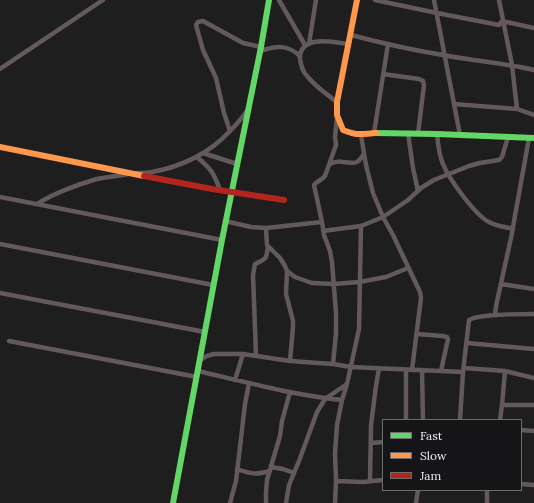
<!DOCTYPE html>
<html>
<head>
<meta charset="utf-8">
<style>
  body { margin:0 }
  #map { position:relative; width:534px; height:503px; overflow:hidden; background:#1e1e1e; font-family:Lora,serif }
  canvas { display:block }
  .legend { position:absolute; left:382px; top:419px; width:140px; height:72px; box-sizing:border-box; background:#151416; border:1px solid #6c6b6d; margin:0; padding:5px 7px; list-style:none; font-size:12px; color:#eeedef }
  .legend li { display:flex; align-items:center; gap:8px; height:20px }
  .legend b { width:20px; border:1px solid #6c6b6d }
</style>
</head>
<body>
<div id="map">
<canvas width="534" height="503"></canvas>
<ul class="legend">
<li><b style="height:5px;background:#63d668"></b>Fast</li>
<li><b style="height:5px;background:#ff974d"></b>Slow</li>
<li><b style="height:5px;background:#b3261e"></b>Jam</li>
</ul>
</div>
<script>
const g = document.querySelector('canvas').getContext('2d');
g.lineJoin = 'round';
function strokePath(path, color, width, dash) { g.strokeStyle = color; g.lineWidth = width; g.lineCap = dash ? 'butt' : 'round'; g.setLineDash(dash || []); g.stroke(path); }
strokePath(new Path2D(`
  M 279,0 L 305,45
  M 375,0 L 437,13 L 499,25 L 502,21 L 534,28
  M 434,0 L 460,135
  M 499,0 L 512,65 L 517,109
  M 351,35 C 381,43 412,50 443,55 C 474,61 504,63 534,70
  M 309,44 L 316,0
  M 260,51 C 276,46 287,44 300,56
  M 0,69 L 103,0
  M 383,74 L 419,79 L 423,81 L 424,85 L 418,134
  M 337,102 C 326,94 315,86 307,76 C 302,71 301,65 300,59 C 299,34 334,42 348,44
  M 454,104 L 517,109 L 534,115
  M 230,131 L 224,113 L 216,78 L 203,50 L 196,25 L 198,22 L 203,21 L 243,43 L 261,47
  M 374,133 L 388,44
  M 408,133 L 413,168 L 418,191
  M 437,134 C 438,144 439,155 443,164 C 449,179 475,215 489,222 C 496,226 505,227 513,229
  M 361,135 L 366,165 L 373,193 L 383,217 L 393,235 L 420,292 L 421,298 L 412,370
  M 203,153 L 237,164
  M 197,157 C 211,169 214,173 220,190
  M 330,164 C 334,162 339,161 343,162 C 348,162 352,164 357,162 C 360,160 362,157 364,154
  M 137,173 C 142,173 147,173 152,172 C 181,167 210,153 230,131 C 237,125 242,117 248,110
  M 0,197 L 222,240
  M 37,204 C 52,194 79,184 97,179 C 107,177 118,176 128,174
  M 225,221 L 251,227 L 266,228 L 322,222
  M 266,228 L 267,245 L 280,258 L 285,266 L 287,271 L 286,294 L 293,321 L 293,327 L 290,361
  M 323,231 L 361,226 L 383,217 L 408,200 L 421,188 L 434,180 L 469,166 L 480,163 L 499,160 L 502,157 L 508,137
  M 0,244 L 213,285
  M 287,271 L 295,277 L 312,283 L 334,284 L 359,282 L 386,277 L 408,268
  M 501,284 L 534,289
  M 0,293 L 205,332
  M 495,315 L 496,306 L 511,238 L 529,138
  M 417,334 L 443,336 L 447,337 L 448,339 L 441,371
  M 9,341 L 197,377
  M 467,343 L 534,349
  M 256,355 L 253,275 L 255,264 C 267,258 266,260 268,246
  M 200,360 L 207,356 L 214,354 L 243,354 L 290,361 L 333,364 L 351,367 L 463,372
  M 333,364 L 336,333 L 336,313 L 332,262 L 330,251 L 324,235 L 322,222 L 314,185 C 317,181 322,180 325,176 L 336,145 L 335,137 L 337,117
  M 464,368 L 505,371 L 534,378
  M 422,370 L 423,420
  M 198,371 C 245,382 293,395 342,400
  M 235,380 L 243,354
  M 502,405 L 534,405
  M 406,420 L 406,370
  M 460,420 L 463,372 L 469,320 C 478,314 521,314 534,314
  M 500,420 L 502,405 L 505,371
  M 521,430 L 534,431
  M 371,443 L 383,442
  M 271,467 L 283,469 L 294,473
  M 237,469 C 251,474 256,475 270,471
  M 336,481 L 363,482 L 383,480
  M 370,481 L 371,425 L 376,386 L 379,368
  M 521,484 L 534,485
  M 487,490 L 487,503
  M 230,503 L 236,481 L 245,404 L 249,383
  M 266,503 L 266,492 L 267,480 L 280,436 L 282,421 L 290,392
  M 286,503 L 289,485 L 299,461 L 317,412 L 325,399 L 347,384
  M 335,503 L 336,481 L 335,453 L 337,425 L 342,400 L 347,384 L 359,329 L 361,226
  M 416,503 L 418,490`), '#63595b', 4.5);
strokePath(new Path2D(`
  M 376,133 L 437,134 L 534,138
  M 173,503 L 222,240 L 261,47 L 269,0`), '#63d668', 6);
strokePath(new Path2D(`
  M 357,0 L 337,102 L 337,115 L 343,130 C 358,136 360,134 376,133
  M 0,147 L 144,176`), '#ff974d', 6);
strokePath(new Path2D(`
  M 144,176 L 212,189 L 284,200`), '#b3261e', 6);
</script>
</body>
</html>
